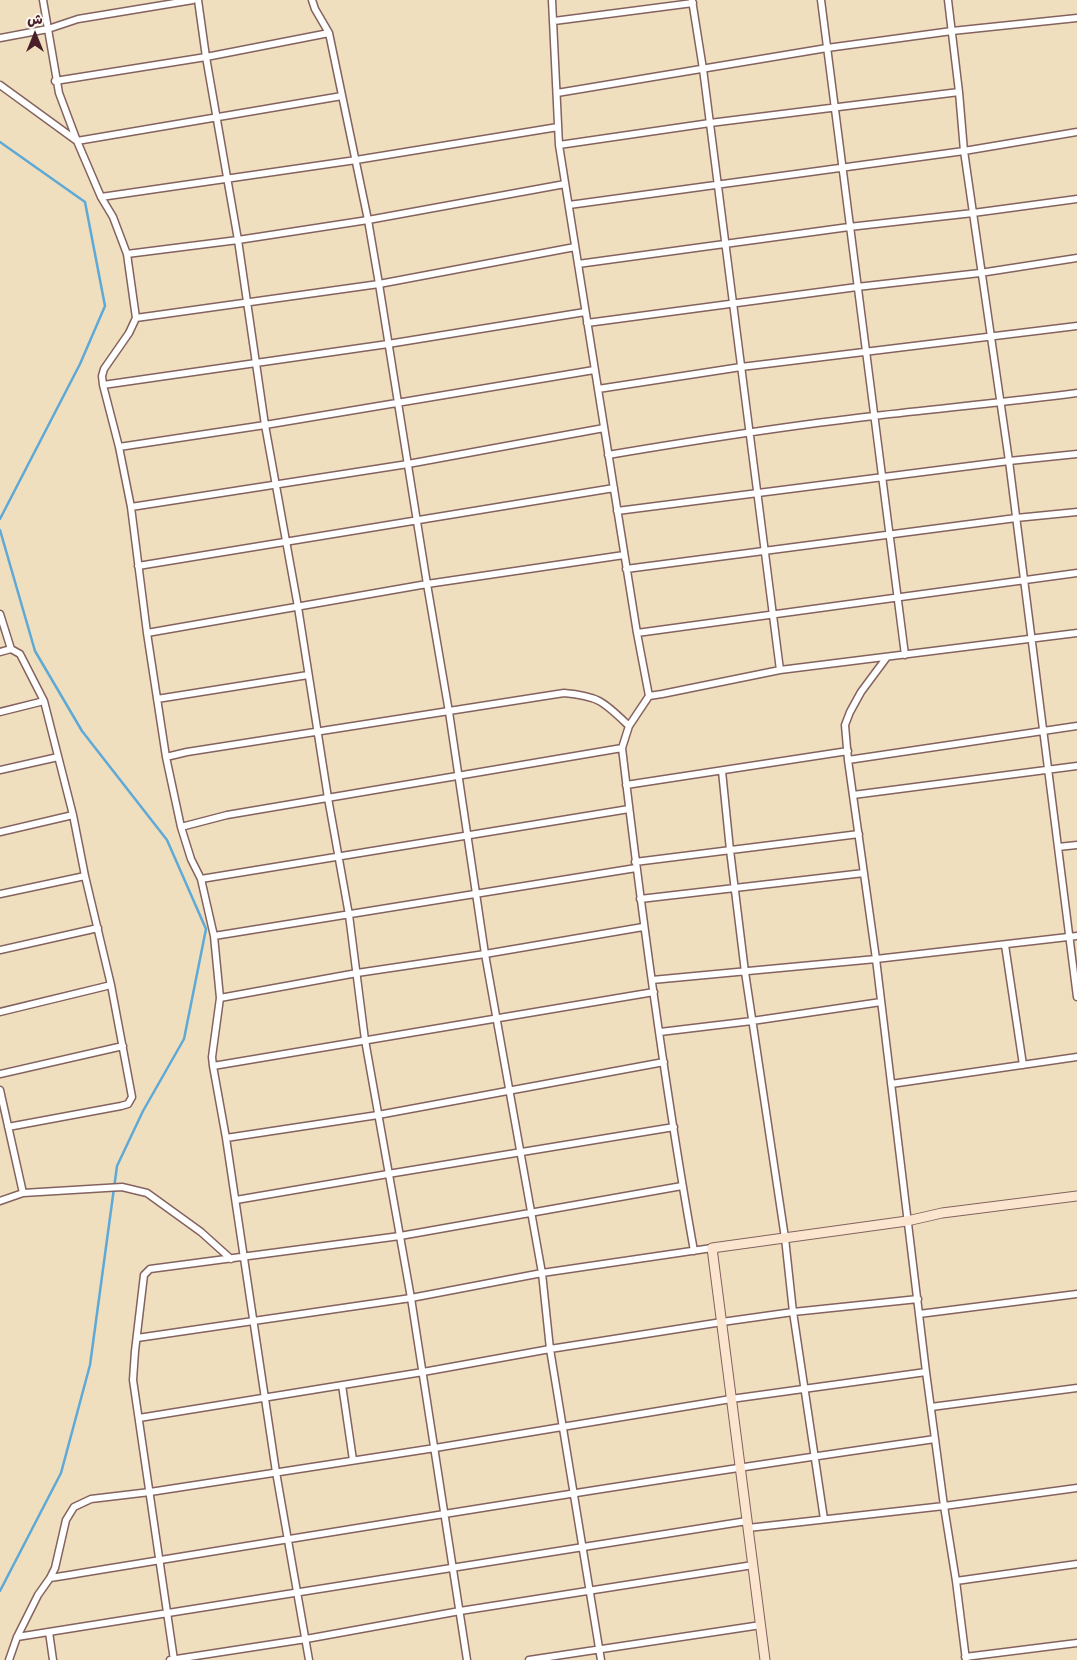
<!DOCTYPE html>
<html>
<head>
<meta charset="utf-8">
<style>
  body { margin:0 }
  #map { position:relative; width:1077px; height:1660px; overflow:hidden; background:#f0dfbf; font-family:"Comic Neue","Playpen Sans Arabic",sans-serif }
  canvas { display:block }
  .north { position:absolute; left:10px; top:10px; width:50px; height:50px; -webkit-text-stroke:4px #fbf7ec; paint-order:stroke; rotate:0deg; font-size:14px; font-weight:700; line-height:20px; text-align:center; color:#4a1f2b }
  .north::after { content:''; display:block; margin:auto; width:18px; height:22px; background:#4a1f2b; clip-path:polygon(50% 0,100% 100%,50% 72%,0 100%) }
</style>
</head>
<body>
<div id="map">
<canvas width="1077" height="1660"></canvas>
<div class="north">ش</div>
</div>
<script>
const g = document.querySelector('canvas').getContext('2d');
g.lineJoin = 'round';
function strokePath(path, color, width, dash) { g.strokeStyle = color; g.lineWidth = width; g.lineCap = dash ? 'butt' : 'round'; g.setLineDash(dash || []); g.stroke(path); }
strokePath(new Path2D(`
  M 0,142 L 85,202 L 105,306 L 80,364 L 0,519
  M 0,530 L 35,651 L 82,731 L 167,840 L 206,929 L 184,1039 L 143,1111 L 117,1166 L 90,1365 L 61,1473 L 0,1591`), '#5ea9d6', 2.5);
const street = new Path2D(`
  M 43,0 L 59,93 L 77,141 L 101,197 L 113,217 L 127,254 L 136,318 L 129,333 L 104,369 L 102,376 L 103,385 L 119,447 L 131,507 L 147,633 L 166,757 L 181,827 L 191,859 L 201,879 L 214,936 L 220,998 L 212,1057 L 213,1066 L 226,1138 L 276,1472 L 309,1660
  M 198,0 L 206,57 L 238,240 L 265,425 L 298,607 L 328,798 L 349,915 L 365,1040 L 411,1298 L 467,1660
  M 312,0 L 315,9 L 329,33 L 368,220 L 379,284 L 427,584 L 449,712 L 485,954 L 542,1273 L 550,1349 L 601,1660
  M 552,0 L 559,145 L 637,633 L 649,696
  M 692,0 L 703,69 L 780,670
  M 821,0 L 905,655
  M 948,0 L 959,92 L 964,151 L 1009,461 L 1077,997
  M 554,21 L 693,3
  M 0,38 L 48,29 L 78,19 L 193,0
  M 55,81 L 206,57 L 329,33
  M 0,85 L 77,141 L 342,96
  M 557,93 L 827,48 L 952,31 L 1077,18
  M 559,145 L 710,123 L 959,92
  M 101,197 L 356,160 L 558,127
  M 569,205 L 964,151 L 1077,132
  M 127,254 L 238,240 L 368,220 L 565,184
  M 578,264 L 849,227 L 973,213 L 1077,199
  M 136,318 L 379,284 L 575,247
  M 587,323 L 857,287 L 980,273 L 1077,258
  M 103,385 L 388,344 L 585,312
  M 598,389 L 741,367 L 1077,326
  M 119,447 L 265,425 L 594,370
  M 608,455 C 697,440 785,426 874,416 C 942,408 1009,402 1077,393
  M 131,507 L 408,464 L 604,428
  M 617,511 L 1009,461 L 1077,454
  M 138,566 L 614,488
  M 626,569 L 1016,518 L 1077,512
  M 0,614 L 11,649 L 20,654 L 44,701 L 73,815 L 85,876 L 111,985 L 132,1097 L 128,1104 L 121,1106 L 8,1127
  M 147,633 L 427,584 L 624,555
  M 637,633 L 1077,573
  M 0,652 L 11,649
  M 887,657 L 861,692 L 850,712 L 845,725 L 848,760 L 876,959 L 926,1372 L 944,1506 L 956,1581 L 966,1660
  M 157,699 L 308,675
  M 0,712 L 44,701
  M 629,726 L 649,696 L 662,694 L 780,670 L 1077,633
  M 166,757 L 187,752 L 564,693 C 599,696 604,702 629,726 L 622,748 C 642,916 664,1084 694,1251
  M 848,760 L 1077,726
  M 0,770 L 58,757
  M 722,771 L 730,850 L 745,972 L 785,1238 L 793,1312 L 824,1519
  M 626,785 L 848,751
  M 853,795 L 1077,766
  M 181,827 L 227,815 L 622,748
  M 0,832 L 73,815
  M 1058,847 L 1077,845
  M 635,862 L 859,834
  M 201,879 L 629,809
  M 0,894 L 85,876
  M 640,899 L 864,873
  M 214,936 L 636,868
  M 1005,945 L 1023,1065
  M 0,950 L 98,928
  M 652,980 L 876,959 L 1077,936
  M 220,998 L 357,973 L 485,954 L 643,927
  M 0,1012 L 111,985
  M 660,1032 L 752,1021 L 881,1002
  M 213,1066 L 654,992
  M 0,1074 L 123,1046
  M 891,1084 L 1077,1057
  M 0,1090 L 23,1193
  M 226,1138 L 378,1115 L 664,1062
  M 236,1200 L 388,1174 L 674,1127
  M 0,1201 L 23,1193 L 122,1187 L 147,1193 L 201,1232 L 231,1259
  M 919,1314 L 1077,1294
  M 137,1338 L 411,1298 L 542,1273 L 712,1248
  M 342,1385 L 353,1460
  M 931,1407 L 1077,1388
  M 139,1418 L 423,1372 L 550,1349 L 722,1322 L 793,1312 L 918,1299
  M 748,1528 L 944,1506 L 1077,1488
  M 50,1578 C 345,1530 640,1481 935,1439
  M 956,1581 L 1077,1564
  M 49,1632 L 53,1660
  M 17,1637 L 747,1521
  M 965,1657 L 1077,1643
  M 9,1660 L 17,1637 L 38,1595 L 50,1578 L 55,1568 L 66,1520 L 74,1507 L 91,1499 L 150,1492 L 435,1448 L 731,1399 L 926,1372
  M 170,1660 L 306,1639 L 460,1611 L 753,1565
  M 174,1660 L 133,1380 L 135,1351 L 144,1275 L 150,1269 L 400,1236 L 682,1186
  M 529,1660 L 761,1625`);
const secondary = new Path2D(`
  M 765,1660 L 712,1248 L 907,1221 L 942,1213 L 1077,1196`);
strokePath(street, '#84625f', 9);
strokePath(secondary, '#84625f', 11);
strokePath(street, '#fff', 6);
strokePath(secondary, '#fbe5cf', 9);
</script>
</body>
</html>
